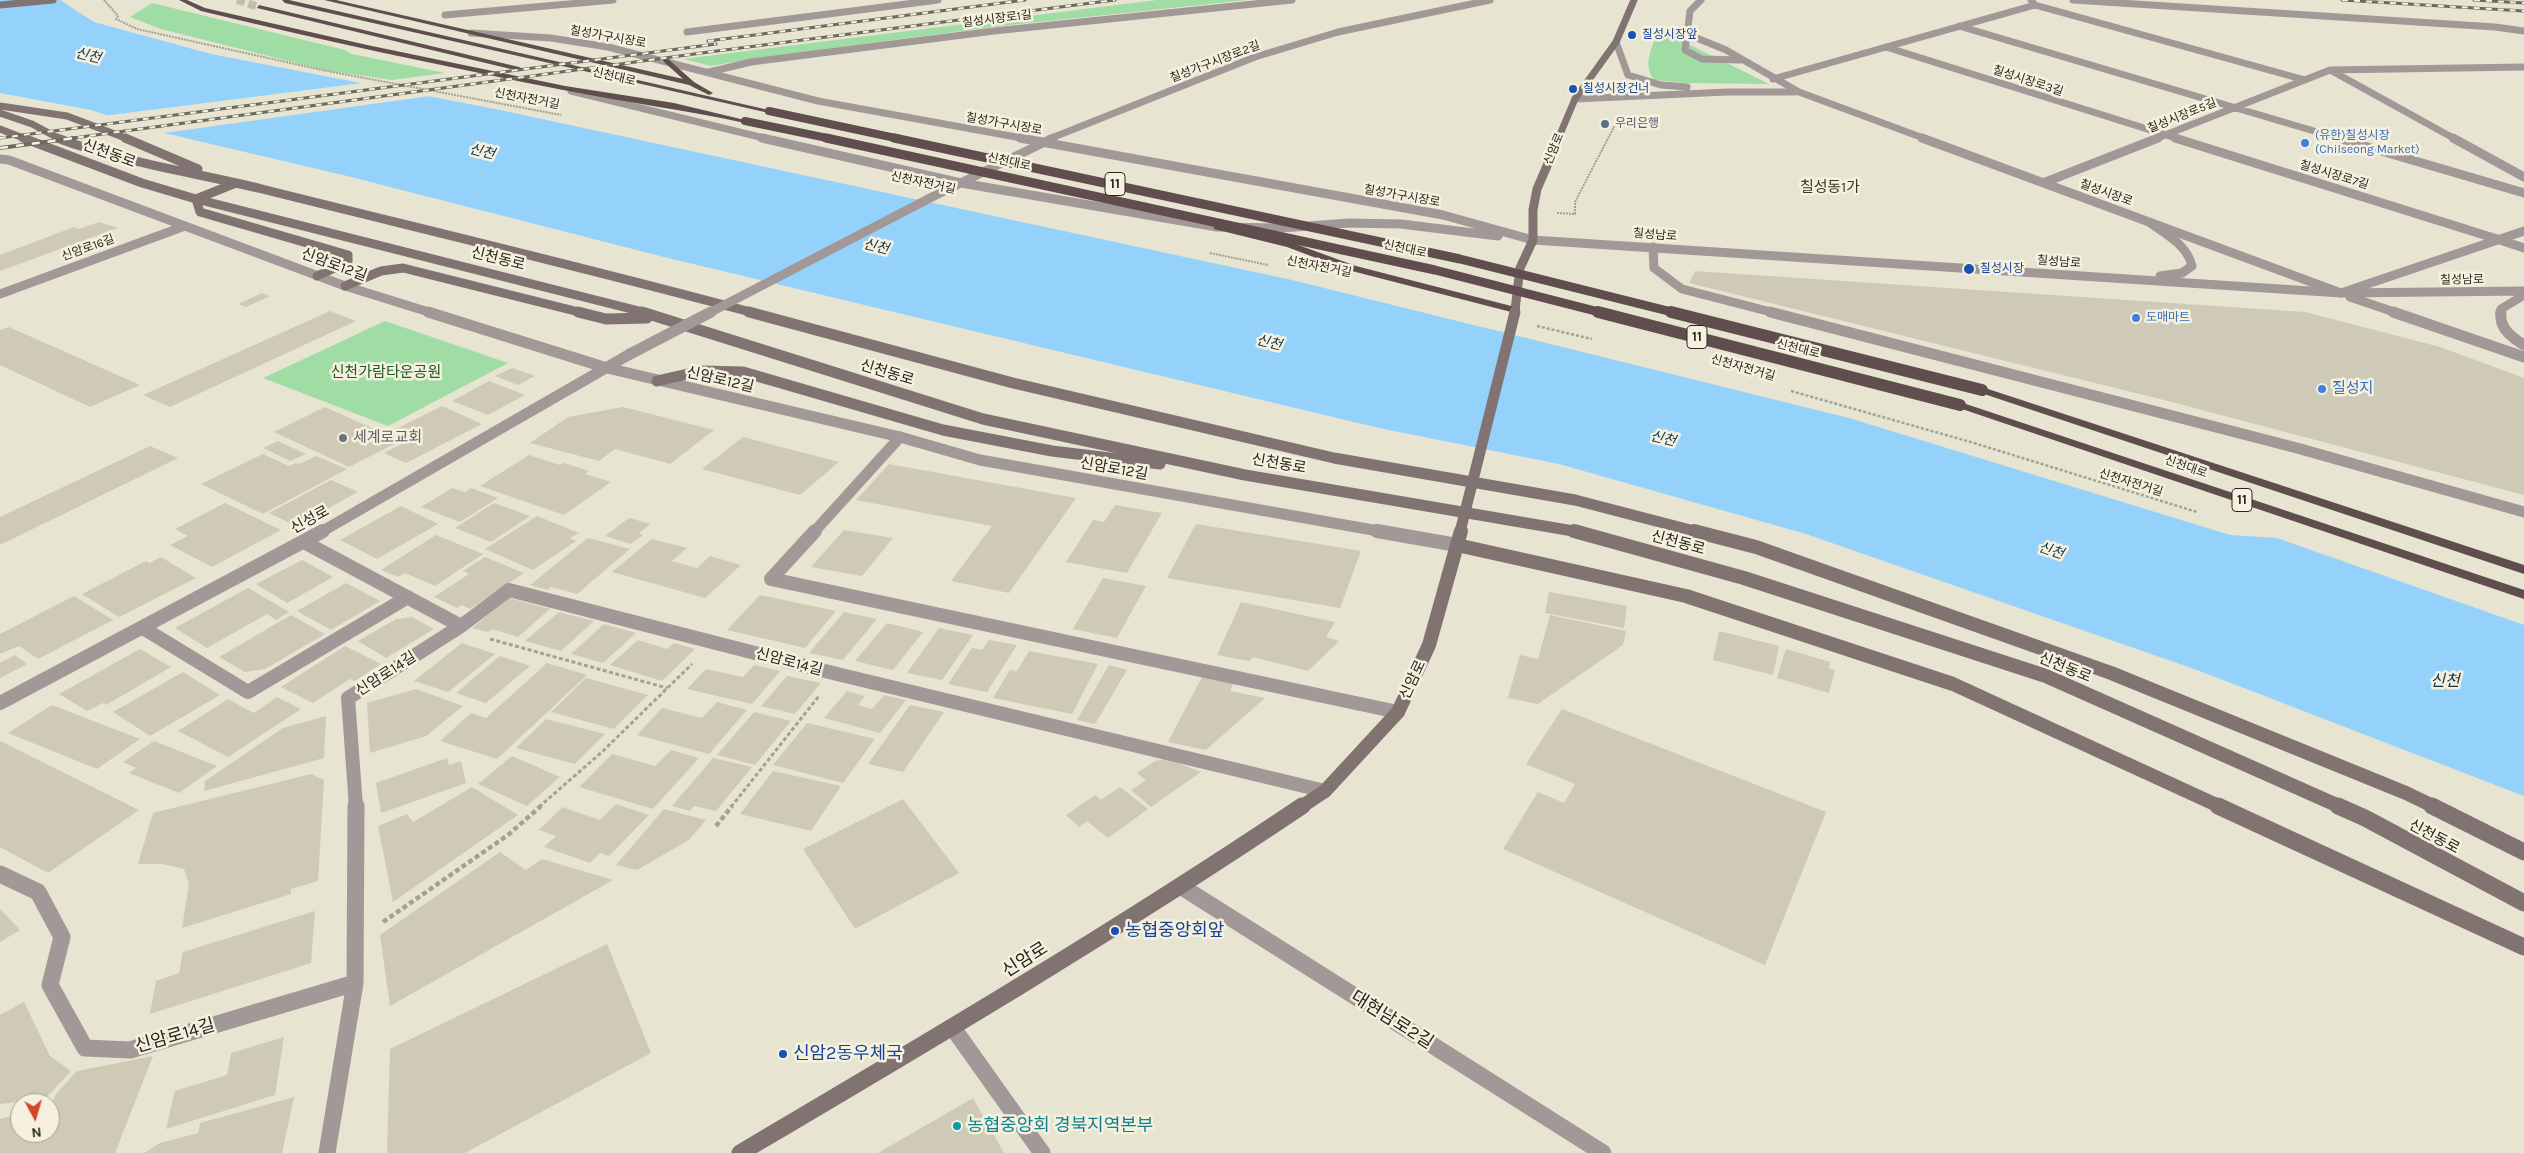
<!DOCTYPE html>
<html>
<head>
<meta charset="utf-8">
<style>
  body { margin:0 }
  #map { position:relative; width:2524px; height:1153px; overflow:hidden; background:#e7e4d1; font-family:Karla,sans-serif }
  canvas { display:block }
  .north { position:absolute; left:10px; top:1093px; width:50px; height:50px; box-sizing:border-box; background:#f5f1de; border:1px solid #a3a092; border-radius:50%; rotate:174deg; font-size:14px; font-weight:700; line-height:20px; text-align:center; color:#27261f }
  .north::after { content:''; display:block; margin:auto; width:18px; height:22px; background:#d1462b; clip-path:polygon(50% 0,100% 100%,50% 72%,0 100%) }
</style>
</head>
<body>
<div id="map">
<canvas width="2524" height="1153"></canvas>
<div class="north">N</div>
</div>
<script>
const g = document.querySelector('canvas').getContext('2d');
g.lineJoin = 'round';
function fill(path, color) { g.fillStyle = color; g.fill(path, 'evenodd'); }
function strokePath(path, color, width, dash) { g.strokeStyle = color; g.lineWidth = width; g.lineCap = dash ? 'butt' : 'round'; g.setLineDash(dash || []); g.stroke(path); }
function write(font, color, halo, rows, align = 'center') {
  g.font = font + ' Karla,"Noto Sans KR",sans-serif'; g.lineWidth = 5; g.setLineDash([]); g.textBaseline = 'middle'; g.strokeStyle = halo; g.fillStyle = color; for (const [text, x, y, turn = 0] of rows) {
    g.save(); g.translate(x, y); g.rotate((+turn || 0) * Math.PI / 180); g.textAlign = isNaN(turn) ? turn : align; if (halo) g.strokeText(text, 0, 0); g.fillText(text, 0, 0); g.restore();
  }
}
fill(new Path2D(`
  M 1157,0 L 1247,0 L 992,27 L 751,59 L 711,66 L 683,59 Z
  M 152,3 L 345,50 L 352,54 L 445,73 L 392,80 L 324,70 L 161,29 L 130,17 Z
  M 1656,35 L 1682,41 L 1769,84 L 1685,83 L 1654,80 C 1643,65 1651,51 1656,35 Z
  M 385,321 L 508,363 L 388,426 L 263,378 Z`), '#a0dda4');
fill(new Path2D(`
  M 0,0 L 60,0 L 94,22 L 211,54 L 500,110 L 1292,280 L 1849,418 L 2230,535 L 2277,538 L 2524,625 L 2524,796 L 2197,670 L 1806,534 L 1559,464 L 1379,428 L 668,258 L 347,176 L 160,132 L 91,110 L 0,93 Z`), '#95d2fb');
fill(new Path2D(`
  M 370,82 L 437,95 L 157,134 L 103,116 Z`), '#e7e4d1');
fill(new Path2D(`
  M 99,222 L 118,228 L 0,271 L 0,255 L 74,227 L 79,229 Z
  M 1695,271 L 2305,312 L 2440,347 L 2524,378 L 2524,495 L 2164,400 L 1689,283 Z
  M 262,293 L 270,296 L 246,307 L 238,304 Z
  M 330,311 L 356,321 L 170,407 L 143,395 Z
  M 9,327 L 140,385 L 90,407 L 0,365 L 0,330 Z
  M 512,368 L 535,376 L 518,385 L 495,376 Z
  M 489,381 L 525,395 L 488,415 L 452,401 Z
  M 442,406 L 482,424 L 406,463 L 384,453 L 414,438 L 396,429 Z
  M 325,407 L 400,441 L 349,467 L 274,432 Z
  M 623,407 L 714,430 L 670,464 L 615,449 L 599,461 L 530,443 L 568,417 Z
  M 743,437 L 839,462 L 800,495 L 702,469 Z
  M 278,441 L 306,454 L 290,461 L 263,448 Z
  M 150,446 L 178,458 L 0,545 L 0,517 Z
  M 263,454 L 289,466 L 296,463 L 299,464 L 316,456 L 347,469 L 263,514 L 201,484 Z
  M 529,455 L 560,465 L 564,463 L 589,471 L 585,474 L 611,482 L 564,515 L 480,486 Z
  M 889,464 L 1076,498 L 1009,593 L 951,581 L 992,526 L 856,500 Z
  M 331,480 L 358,492 L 296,526 L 269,513 Z
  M 452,488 L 465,492 L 471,488 L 498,498 L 460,522 L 421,507 Z
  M 225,503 L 281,530 L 212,567 L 170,545 L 188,536 L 175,529 Z
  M 494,503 L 530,516 L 491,542 L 455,528 Z
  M 1115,505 L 1162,513 L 1127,573 L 1066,562 L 1093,520 L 1104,522 Z
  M 401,506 L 438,524 L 377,559 L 340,540 Z
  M 537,516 L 579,533 L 570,538 L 576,541 L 533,570 L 485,549 Z
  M 629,518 L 651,524 L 639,533 L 643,535 L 631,544 L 605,536 Z
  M 1196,524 L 1361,551 L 1340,608 L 1167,578 Z
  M 844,530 L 893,538 L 862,576 L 811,567 Z
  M 436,535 L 483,554 L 435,586 L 405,573 L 398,577 L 381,570 Z
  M 588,538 L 630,549 L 577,594 L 551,587 L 548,590 L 530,585 Z
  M 652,539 L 687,548 L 672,561 L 697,568 L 710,556 L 741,565 L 705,598 L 612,572 Z
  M 161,557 L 196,578 L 119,617 L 82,594 L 146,561 L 149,563 Z
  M 485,557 L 524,573 L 470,609 L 462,605 L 457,608 L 434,597 L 469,574 L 463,571 Z
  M 302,560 L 333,577 L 287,603 L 256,584 Z
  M 1103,578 L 1146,586 L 1117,638 L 1073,629 Z
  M 346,583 L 380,601 L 331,630 L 297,611 Z
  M 248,588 L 289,612 L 276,620 L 267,614 L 207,648 L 175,628 Z
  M 1549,592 L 1627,606 L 1624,628 L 1545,613 Z
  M 760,595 L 836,611 L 805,648 L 727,630 Z
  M 74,596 L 113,620 L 38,659 L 19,646 L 0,654 L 0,634 Z
  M 509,598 L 550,609 L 518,637 L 492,629 L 488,632 L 472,628 Z
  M 1241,602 L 1335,622 L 1326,637 L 1339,641 L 1308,671 L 1253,657 L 1249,661 L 1217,655 Z
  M 559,612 L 594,621 L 561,651 L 525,641 Z
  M 844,612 L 877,619 L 843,660 L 809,653 Z
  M 291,615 L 325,634 L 265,669 L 245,672 L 219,657 Z
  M 1550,615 L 1626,631 L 1623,645 L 1538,704 L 1508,698 L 1520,655 L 1538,659 Z
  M 412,617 L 434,629 L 386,658 L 358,641 L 396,619 Z
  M 887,623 L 923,632 L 893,670 L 855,661 Z
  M 604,624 L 636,633 L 603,663 L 571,654 Z
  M 939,628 L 973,635 L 942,680 L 907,673 Z
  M 1719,631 L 1779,646 L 1773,675 L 1713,660 Z
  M 638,640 L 667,649 L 674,643 L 695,649 L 662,681 L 610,665 Z
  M 989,640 L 1017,645 L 987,692 L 948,684 L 972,648 L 982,650 Z
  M 462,643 L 495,654 L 448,692 L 414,681 Z
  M 345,646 L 381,664 L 355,681 L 350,679 L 313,703 L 281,687 Z
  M 140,649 L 171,667 L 106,705 L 103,703 L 87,711 L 59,694 Z
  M 1786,649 L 1830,662 L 1829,668 L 1835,670 L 1829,693 L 1777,678 Z
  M 1029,651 L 1098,664 L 1072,714 L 993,698 L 1010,670 L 1017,671 Z
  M 15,655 L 27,664 L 0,678 L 0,663 Z
  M 500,656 L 530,666 L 486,703 L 456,693 Z
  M 547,663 L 587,675 L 497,759 L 440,741 L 471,713 L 486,718 Z
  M 754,665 L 780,671 L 752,704 L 687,689 L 706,669 L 743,677 Z
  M 1109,665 L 1127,670 L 1095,724 L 1077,720 Z
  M 183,672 L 220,695 L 150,736 L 113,712 Z
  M 787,676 L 821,683 L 795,714 L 761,706 Z
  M 1202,677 L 1233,684 L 1230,691 L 1265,698 L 1206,750 L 1168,742 Z
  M 586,678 L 648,695 L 614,729 L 551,712 Z
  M 416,689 L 463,706 L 426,736 L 370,753 L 367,703 Z
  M 847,691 L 865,696 L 858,705 L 872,709 L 884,695 L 906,700 L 880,733 L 824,718 Z
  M 277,697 L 301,709 L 228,757 L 178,731 L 228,699 L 254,713 Z
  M 717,702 L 747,710 L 709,754 L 637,735 L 662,708 L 702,718 Z
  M 52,705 L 140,739 L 97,769 L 8,733 Z
  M 910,705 L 944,712 L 903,772 L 868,764 Z
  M 1562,709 L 1826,812 L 1765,965 L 1503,849 L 1538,792 L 1564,803 L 1575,784 L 1526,764 Z
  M 754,712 L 791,721 L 755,765 L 717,755 Z
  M 326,716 L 324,758 L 204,791 L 205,781 L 283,728 Z
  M 546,719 L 605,734 L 575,764 L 516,748 Z
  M 807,723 L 875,739 L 843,783 L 773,765 Z
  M 0,741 L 139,810 L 48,873 L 0,847 Z
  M 154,741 L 217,766 L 179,793 L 129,773 L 136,768 L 123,762 Z
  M 671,750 L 699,758 L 653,809 L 579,787 L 612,754 L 655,766 Z
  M 512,756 L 560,777 L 527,806 L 478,784 Z
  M 447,758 L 449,765 L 461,761 L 466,783 L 381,813 L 376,783 Z
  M 713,758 L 752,767 L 716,811 L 694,806 L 690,811 L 672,806 Z
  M 1168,759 L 1201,772 L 1151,807 L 1131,790 L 1146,780 L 1137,773 L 1155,761 Z
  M 773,771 L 841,786 L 811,831 L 740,814 Z
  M 311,774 L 324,780 L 318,881 L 291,889 L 291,894 L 182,928 L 189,884 L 184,869 L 162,864 L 138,864 L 153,813 Z
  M 472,787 L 518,815 L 393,902 L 378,826 L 407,814 L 413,822 Z
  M 1120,787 L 1148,809 L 1108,838 L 1087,821 L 1079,827 L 1066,815 L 1095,795 L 1101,800 Z
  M 903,799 L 959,873 L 855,929 L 803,849 Z
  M 616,804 L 649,815 L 609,856 L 600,853 L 590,863 L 544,847 L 556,836 L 539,830 L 562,807 L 600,820 Z
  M 664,809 L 706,820 L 689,840 L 637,870 L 616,865 Z
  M 500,852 L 526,870 L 542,859 L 613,880 L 390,1006 L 380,935 Z
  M 0,909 L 20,930 L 0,942 Z
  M 315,911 L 311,963 L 150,1014 L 156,981 L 179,973 L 183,952 Z
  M 607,944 L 651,1053 L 465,1153 L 387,1153 L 390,1049 Z
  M 24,1002 L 50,1056 L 71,1071 L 45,1099 L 0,1104 L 0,1015 Z
  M 284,1037 L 275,1095 L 166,1129 L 175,1091 L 227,1075 L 231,1053 Z
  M 153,1056 L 115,1153 L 0,1153 L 0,1119 L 20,1114 L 20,1133 L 50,1133 L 50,1107 L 56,1094 L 77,1071 Z
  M 294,1097 L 282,1153 L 144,1153 L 160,1143 L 198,1133 L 200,1123 Z
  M 973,1098 L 1004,1153 L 878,1153 Z`), '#cecab7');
strokePath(new Path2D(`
  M 237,0 L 259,7`), '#c1bead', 8, [8, 4]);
strokePath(new Path2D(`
  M 104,0 L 118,16 L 116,19 L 137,29 L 322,70 L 561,115
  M 1557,213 L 1575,214 L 1575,202 L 1617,121
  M 1210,253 L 1268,265`), '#a4a293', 2, [2, 1]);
strokePath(new Path2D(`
  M 1537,326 L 1592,339
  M 1791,391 L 1974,443 L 2197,512`), '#a4a293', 2.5, [3, 2]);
strokePath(new Path2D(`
  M 490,639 L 667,688
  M 539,807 L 603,751 L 692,664
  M 731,807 L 819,696`), '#a4a293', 3, [4, 2.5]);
strokePath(new Path2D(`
  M 716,826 L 732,806
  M 383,922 L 508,835 L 541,806`), '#a4a293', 4.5, [5, 3]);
strokePath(new Path2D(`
  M 2497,239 L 2524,248
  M 1653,247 L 1654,268 L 1682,289 L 1775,313`), '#a29897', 9);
strokePath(new Path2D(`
  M 1770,312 L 2297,448 L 2524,512
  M 814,532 L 900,437`), '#a29897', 11);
strokePath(new Path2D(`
  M 815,531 L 771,579 L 1398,712
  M 304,542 L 461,626
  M 143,628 L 248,692 L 408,597
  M 356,807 L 348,698 L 461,626 L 509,590 L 837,674 L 1325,791`), '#a29897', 14);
strokePath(new Path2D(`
  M 0,874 L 38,892 L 62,937 L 50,985 L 85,1048 L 130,1050 L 355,983
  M 327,1153 L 355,983 L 356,806`), '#a29897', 17);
strokePath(new Path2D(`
  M 1701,0 L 1690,11 L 1685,50 L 1702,59 L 1740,60
  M 2073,0 L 2495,27 L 2524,31
  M 2035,5 L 2305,80
  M 445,15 L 613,0
  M 1959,26 L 2341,139
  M 687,32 L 938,0
  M 471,33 L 551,38 L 608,47 L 818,101 L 1027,139
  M 1687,34 L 1726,50 L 1799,92 L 1926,139
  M 1616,42 L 1628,75 L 1661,85 L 1687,87
  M 1886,47 L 2179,139
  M 2332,71 L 2455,139
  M 709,72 L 751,62 L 994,31 L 1292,0
  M 1773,79 L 2035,5 L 2031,0
  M 571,91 L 768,139
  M 1575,99 L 1727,92 L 1795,92
  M 1049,139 L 1255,57 L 1338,32 L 1490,0
  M 2155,139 L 2330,70 L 2524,67`), '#a29897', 7);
strokePath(new Path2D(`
  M 762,138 L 961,183 L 1217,227 L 1281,228 L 1349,223 L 1401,224 L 1498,236
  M 1020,138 L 1443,215 L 1533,240
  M 1922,138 L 2341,293 L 2524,231
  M 2175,138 L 2497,239
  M 2337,138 L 2524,193
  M 2453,138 L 2524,177
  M 0,159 L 9,160 L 345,286 L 432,313
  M 2043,183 L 2158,138
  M 932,197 L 1053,138
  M 0,294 L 185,226`), '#a29897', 9);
strokePath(new Path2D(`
  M 428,312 L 607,368 L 900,437 L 980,460 L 1384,532
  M 321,532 L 630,354`), '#a29897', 11);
strokePath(new Path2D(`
  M 1377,531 L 1457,545
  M 0,703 L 323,531`), '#a29897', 14);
strokePath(new Path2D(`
  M 1182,887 L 1603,1153
  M 953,1028 L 1042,1153`), '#a29897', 17);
strokePath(new Path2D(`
  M 2149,222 C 2166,234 2187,245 2192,266 L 2182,273 L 2160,276
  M 1533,240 L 2341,293 L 2524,291
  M 2350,297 L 2397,313
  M 2500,313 L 2501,309 L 2524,295`), '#a29897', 9);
strokePath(new Path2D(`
  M 2393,312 L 2524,357
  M 2501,312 C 2499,328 2511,337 2524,345`), '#a29897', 11);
strokePath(new Path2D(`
  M 0,5 L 53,0
  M 0,106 L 67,116 L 128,139
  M 0,113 L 32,124 L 60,139
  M 0,129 L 26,139
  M 1558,139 L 1575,99 L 1616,42 L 1634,0`), '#817372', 7);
strokePath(new Path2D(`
  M 23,138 L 142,183 L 196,199 L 647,313
  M 57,138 C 124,163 193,172 262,189 C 426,230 591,269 754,313
  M 125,138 L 198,169
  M 236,183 L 196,199 L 200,212 L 348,255 L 348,262 L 317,276
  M 345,286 L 381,271 L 403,268 L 583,313
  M 1515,310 L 1520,268 L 1533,240 L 1533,210 L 1537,189 L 1559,138`), '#817372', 9);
strokePath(new Path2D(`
  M 578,312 L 606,319 L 647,318
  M 642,312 L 983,419 L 1245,475 L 1579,532
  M 749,312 L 1013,383 L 1334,458 L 1575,500 L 1698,532
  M 657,381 L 701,371 L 743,372 L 943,430 L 1052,451 L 1160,464`), '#817372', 11);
strokePath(new Path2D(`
  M 1574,531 L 1744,578 L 2046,676 L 2341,807
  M 1694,531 L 1756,547 L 2111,673 L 2406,793 L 2435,807
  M 1301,807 L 1325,791 L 1398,712 L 1429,645 L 1457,545 L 1686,596 L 1953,684 L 2221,807`), '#817372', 14);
strokePath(new Path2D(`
  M 2218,806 L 2524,947
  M 2338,806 L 2365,818 L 2524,903
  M 2432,806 L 2524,852
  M 740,1153 C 930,1041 1119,929 1302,806`), '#817372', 17);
fill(new Path2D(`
  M 179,0 L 187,0 L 205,8 L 367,45 L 565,86 L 674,103 L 749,121 L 745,123 C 685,110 624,102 563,90 C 442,66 321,40 201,11 Z
  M 282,0 L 289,0 L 773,111 L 769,113 L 285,3 Z
  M 324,0 L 336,0 L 683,79 L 664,62 L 663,60 L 667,58 L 694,82 L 713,93 L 709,95 L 689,85 Z
  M 259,5 L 519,67 L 523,69 L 519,71 L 257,8 Z
  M 1217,224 L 1293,243 L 1356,266 L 1519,308 L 1520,310 L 1515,313 L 1348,270 L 1287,247 L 1214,229 L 1214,225 Z
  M 1982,387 L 2524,565 L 2524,574 L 1978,392 L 1976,390 Z
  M 1960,402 L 2524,590 L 2524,599 L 1956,407 L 1954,405 Z`), '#604e4e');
const railFar1 = new Path2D(`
  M 2342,0 L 2524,11
  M 2474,0 L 2524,3
  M 708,41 L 1025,0
  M 0,138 L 716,44
  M 66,139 L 709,52 L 1115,0`);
const rail = new Path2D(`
  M 0,148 L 75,138`);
strokePath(railFar1, '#6b6a5e', 3);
strokePath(rail, '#6b6a5e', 4);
strokePath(railFar1, '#f5f1de', 2, [6]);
strokePath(rail, '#f5f1de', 2.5, [8]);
strokePath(new Path2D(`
  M 709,313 L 932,197`), '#a29897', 9);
strokePath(new Path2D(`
  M 630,354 L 711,312`), '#a29897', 11);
strokePath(new Path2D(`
  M 1514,313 L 1515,310`), '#817372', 9);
strokePath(new Path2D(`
  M 1460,532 L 1515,312`), '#817372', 11);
strokePath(new Path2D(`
  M 1457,545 L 1461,531`), '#817372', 14);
strokePath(new Path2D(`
  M 769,111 L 900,139
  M 745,121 L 832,139`), '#604e4e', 8);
strokePath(new Path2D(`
  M 826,138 L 1435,270 L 1603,313
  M 894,138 L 1460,259 L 1676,313`), '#604e4e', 9);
strokePath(new Path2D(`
  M 1598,312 L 1960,405
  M 1671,312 L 1982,390`), '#604e4e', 12);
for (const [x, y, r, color] of [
  [1632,35,5,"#1a4fb4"],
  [1573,89,5,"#1a4fb4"],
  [1605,124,5,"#5c6f8a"],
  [2305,143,5,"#3f7fe0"],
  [1969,269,6,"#1a4fb4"],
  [2136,318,5,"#3f7fe0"],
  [2322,389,5,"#3f7fe0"],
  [343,438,5,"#6b7280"],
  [1115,931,5,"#1a4fb4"],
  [783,1054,5,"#1a4fb4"],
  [957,1126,5,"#0f9aa8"]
]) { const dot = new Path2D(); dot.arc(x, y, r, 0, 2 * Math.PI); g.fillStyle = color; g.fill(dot); strokePath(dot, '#f5f1de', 2); }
write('12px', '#27261f', '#f5f1de', [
  ["칠성시장로1길",997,19,-7],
  ["칠성가구시장로",608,37,10],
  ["칠성가구시장로2길",1215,62,-21],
  ["신천대로",614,77,13],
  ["칠성시장로3길",2028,81,18],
  ["신천자전거길",527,99,11],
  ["칠성시장로5길",2182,116,-22],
  ["칠성가구시장로",1004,124,10],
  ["신암로",1554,149,-67],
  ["신천대로",1009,162,12],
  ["칠성시장로7길",2334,175,17],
  ["신천자전거길",923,183,12],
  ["칠성시장로",2106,193,20],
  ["칠성가구시장로",1402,196,10],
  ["칠성남로",1655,235,4],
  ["신암로16길",88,248,-20],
  ["신천대로",1405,249,12],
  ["칠성남로",2059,262,4],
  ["신천자전거길",1319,267,11],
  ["칠성남로",2462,280,-1],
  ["신천대로",1798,349,14],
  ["신천자전거길",1743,368,16],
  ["신천대로",2186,467,19],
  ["신천자전거길",2131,483,17]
]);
write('12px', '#164399', '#f5f1de', [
  ["칠성시장앞",1642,35],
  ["칠성시장건너",1583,89],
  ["칠성시장",1980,269]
], 'left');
write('12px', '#4e5e75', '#f5f1de', [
  ["우리은행",1615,124]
], 'left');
write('12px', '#366cbe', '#f5f1de', [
  ["(유한)칠성시장",2315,136],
  ["(Chilseong Market)",2315,150],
  ["도매마트",2146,318]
], 'left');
write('italic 14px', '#103348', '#f5f1de', [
  ["신천",88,56,14],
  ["신천",482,152,14],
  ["신천",876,247,14],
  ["신천",1269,343,14],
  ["신천",1663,439,14],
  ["신천",2051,551,18]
]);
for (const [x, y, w] of [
  [1115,184,20],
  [1697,337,20],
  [2242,500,20]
]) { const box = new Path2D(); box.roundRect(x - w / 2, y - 11.5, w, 23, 4); g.fillStyle = '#f5f1de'; g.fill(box); strokePath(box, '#27261f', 1); }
write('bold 14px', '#27261f', null, [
  ["11",1115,184],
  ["11",1697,337],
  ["11",2242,500]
]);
write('15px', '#27261f', '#f5f1de', [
  ["신천동로",109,154,20],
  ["신천동로",498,259,14],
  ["신암로12길",334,265,20],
  ["신천동로",887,373,17],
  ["신암로12길",720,380,13],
  ["신천동로",1279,464,10],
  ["신암로12길",1114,469,10],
  ["신성로",310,520,-29],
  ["신천동로",1678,543,15],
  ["신암로14길",789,662,15],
  ["신천동로",2065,668,22],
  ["신암로14길",386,674,-33],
  ["신암로",1413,680,-65],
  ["신천동로",2434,837,28]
]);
write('15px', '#3a3728', '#f5f1de', [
  ["칠성동1가",1830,188]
]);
write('15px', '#1a5c24', '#f5f1de', [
  ["신천가람타운공원",386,373]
]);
write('15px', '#366cbe', '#f5f1de', [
  ["질성지",2332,389]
], 'left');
write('15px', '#5b616d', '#f5f1de', [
  ["세계로교회",353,438]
], 'left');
write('italic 16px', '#103348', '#f5f1de', [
  ["신천",2445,681]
]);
write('18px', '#164399', '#f5f1de', [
  ["농협중앙회앞",1125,931],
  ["신암2동우체국",793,1054]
], 'left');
write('18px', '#27261f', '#f5f1de', [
  ["신암로",1025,960,-32],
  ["대현남로2길",1392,1020,32],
  ["신암로14길",175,1036,-16]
]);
write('18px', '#0d838f', '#f5f1de', [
  ["농협중앙회 경북지역본부",967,1126]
], 'left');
</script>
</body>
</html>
